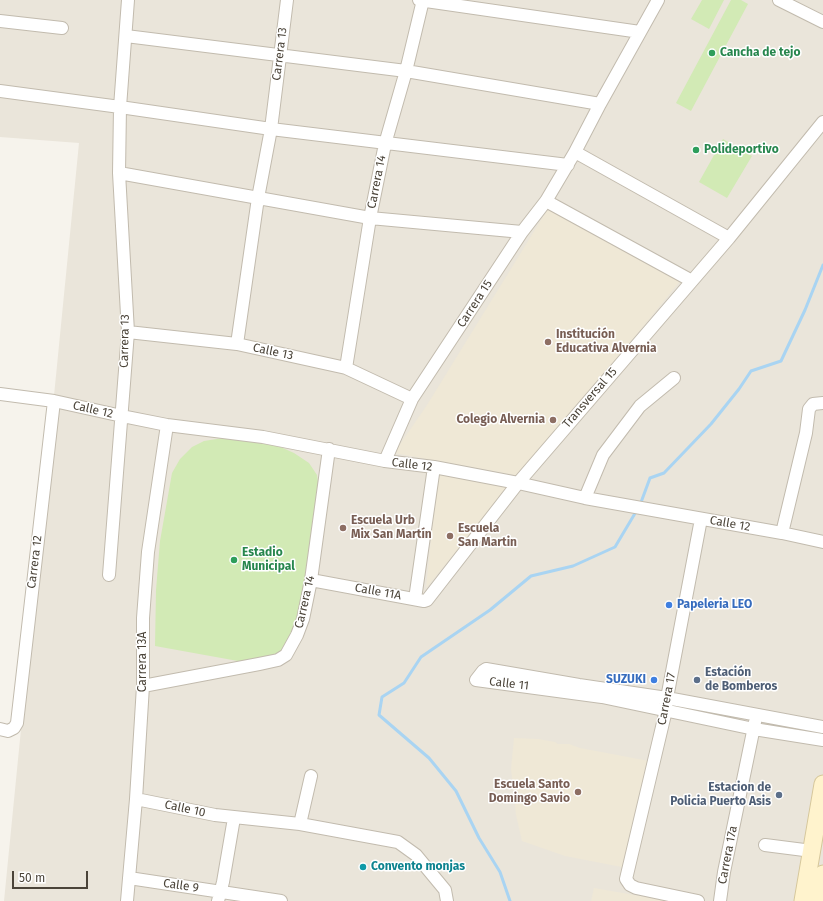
<!DOCTYPE html>
<html>
<head>
<meta charset="utf-8">
<style>
  body { margin:0 }
  #map { position:relative; width:823px; height:901px; overflow:hidden; background:#f6f3ec; font-family:"Fira Sans",sans-serif }
  canvas { display:block }
  .scale { position:absolute; left:12px; top:871px; width:76px; height:18px; box-sizing:border-box; border:2px solid #4b4439; border-top:0; padding-left:5px; font-size:12px; line-height:14px; white-space:nowrap; color:#4b4439; -webkit-text-stroke:3px #fff; paint-order:stroke }
</style>
</head>
<body>
<div id="map">
<canvas width="823" height="901"></canvas>
<div class="scale">50 m</div>
</div>
<script>
const g = document.querySelector('canvas').getContext('2d');
g.lineJoin = 'round';
function fill(path, color) { g.fillStyle = color; g.fill(path, 'evenodd'); }
function strokePath(path, color, width, dash) { g.strokeStyle = color; g.lineWidth = width; g.lineCap = dash ? 'butt' : 'round'; g.setLineDash(dash || []); g.stroke(path); }
function write(font, color, halo, rows, align = 'center') {
  g.font = font + ' "Fira Sans",sans-serif'; g.lineWidth = 3; g.setLineDash([]); g.textBaseline = 'middle'; g.strokeStyle = halo; g.fillStyle = color; for (const [text, x, y, turn = 0] of rows) {
    g.save(); g.translate(x, y); g.rotate((+turn || 0) * Math.PI / 180); g.textAlign = isNaN(turn) ? turn : align; if (halo) g.strokeText(text, 0, 0); g.fillText(text, 0, 0); g.restore();
  }
}
fill(new Path2D(`
  M 0,0 L 823,0 L 823,901 L 4,901 L 79,143 L 0,137 Z`), '#eae5da');
fill(new Path2D(`
  M 549,207 L 681,280 L 521,476 L 394,453 L 427,405 Z
  M 438,471 L 512,484 L 426,588 Z
  M 514,738 L 538,739 L 555,742 L 558,744 L 569,744 L 580,748 L 649,761 L 627,868 L 565,856 L 522,841 L 516,815 L 511,769 Z
  M 594,888 L 668,901 L 591,901 Z`), '#efe8d6');
fill(new Path2D(`
  M 702,0 L 724,0 L 709,29 L 691,19 Z
  M 731,0 L 741,0 L 748,4 L 691,111 L 676,103 Z
  M 723,139 L 752,156 L 727,198 L 699,182 Z
  M 223,438 L 276,445 L 294,453 L 309,463 L 317,475 L 320,495 L 308,580 L 291,645 L 269,658 L 249,663 L 155,646 L 156,590 L 160,541 L 172,473 L 180,459 L 192,447 L 204,441 Z`), '#d2eab5');
strokePath(new Path2D(`
  M 640,505 L 650,478 L 664,473 L 711,424 L 739,389 L 751,371 L 781,361 L 805,310 L 823,265
  M 510,901 L 500,872 L 479,838 L 456,791 L 429,758 L 379,715 L 382,697 L 404,683 L 421,657 L 490,610 L 531,576 L 573,566 L 615,547 L 637,510`), '#a9d4f2', 3);
const street = new Path2D(`
  M 419,0 L 640,32
  M 779,0 L 823,22
  M 0,21 L 62,28
  M 126,36 L 406,71 L 600,104
  M 0,91 L 120,107 L 271,129 L 568,165
  M 575,152 L 729,238
  M 119,173 L 370,218 L 522,232
  M 546,201 L 692,281
  M 128,332 L 237,344 L 346,368 L 412,399
  M 237,344 L 258,198 L 271,129 L 287,0
  M 346,368 L 370,218 L 385,144 L 406,71 L 423,0
  M 0,394 L 54,401 L 122,416 L 167,425 L 263,437 L 385,461 L 434,467 L 518,483 L 585,498 L 782,533 L 823,542
  M 385,461 L 412,399 L 522,232 L 546,201 L 575,152 L 600,104 L 658,0
  M 585,498 L 603,455 L 640,406 L 674,378
  M 782,533 L 806,433 L 809,409 L 813,404 L 823,403
  M 109,575 L 128,332 L 119,173 L 120,107 L 128,0
  M 311,580 L 424,601 L 427,600 L 518,483 L 729,238 L 823,122
  M 415,599 L 434,467
  M 143,686 L 259,664 L 278,660 L 286,655 L 297,635 L 303,619 L 311,580 L 329,449
  M 823,727 L 667,698 L 579,685 L 486,669 L 483,671 L 476,680 L 602,697 L 754,729 L 823,740
  M 0,729 L 8,731 L 14,728 L 17,723 L 54,401
  M 136,799 L 215,815 L 300,824 L 398,842 L 416,855 L 445,890 L 447,901
  M 300,824 L 311,776
  M 765,845 L 812,851
  M 129,878 L 281,901
  M 127,901 L 136,799 L 143,686 L 143,618 L 148,552 L 167,425
  M 218,901 L 223,882 L 234,818
  M 698,901 L 636,888 L 630,885 L 626,879 L 666,710 L 667,698 L 701,519
  M 720,901 L 724,872 L 755,722`);
const secondary = new Path2D(`
  M 803,901 L 823,784
  M 818,901 L 823,874`);
strokePath(street, '#c2bbae', 14);
strokePath(secondary, '#d6c79b', 19);
strokePath(street, '#fff', 12);
strokePath(secondary, '#fff3cd', 17);
for (const [x, y, r, color] of [
  [712,53,4,"#2e9e5b"],
  [696,150,4,"#2e9e5b"],
  [548,342,4,"#8d6e63"],
  [553,420,4,"#8d6e63"],
  [343,528,4,"#8d6e63"],
  [450,536,4,"#8d6e63"],
  [234,560,4,"#2e9e5b"],
  [669,605,4,"#3f7fe0"],
  [654,680,4,"#3f7fe0"],
  [697,680,4,"#5c6f8a"],
  [578,792,4,"#8d6e63"],
  [779,795,4,"#5c6f8a"],
  [363,867,4,"#0f9aa8"]
]) { const dot = new Path2D(); dot.arc(x, y, r, 0, 2 * Math.PI); g.fillStyle = color; g.fill(dot); strokePath(dot, '#fff', 1.5); }
write('bold 12px', '#27864d', '#fff', [
  ["Cancha de tejo",720,53],
  ["Polideportivo",704,150],
  ["Estadio",242,553],
  ["Municipal",242,567]
], 'left');
write('12px', '#4b4439', '#fff', [
  ["Carrera 13",280,54,-83],
  ["Carrera 14",377,182,-79],
  ["Carrera 15",475,304,-57],
  ["Carrera 13",125,341,-89],
  ["Calle 13",273,352,12],
  ["Transversal 15",590,398,-49],
  ["Calle 12",93,410,13],
  ["Calle 12",412,465,7],
  ["Calle 12",730,524,10],
  ["Carrera 12",35,562,-83],
  ["Calle 11A",378,592,10],
  ["Carrera 14",305,602,-77],
  ["Carrera 13A",143,662,-90],
  ["Calle 11",509,684,7],
  ["Carrera 17",667,699,-79],
  ["Calle 10",185,809,12],
  ["Carrera 17a",728,855,-79],
  ["Calle 9",181,886,8]
]);
write('bold 12px', '#785e54', '#fff', [
  ["Institución",556,335],
  ["Educativa Alvernia",556,349],
  ["Colegio Alvernia",545,420,"right"],
  ["Escuela Urb",351,521],
  ["Mix San Martín",351,535],
  ["Escuela",458,529],
  ["San Martin",458,543],
  ["Escuela Santo",570,785,"right"],
  ["Domingo Savio",570,799,"right"]
], 'left');
write('bold 12px', '#366cbe', '#fff', [
  ["Papeleria LEO",677,605],
  ["SUZUKI",646,680,"right"]
], 'left');
write('bold 12px', '#4e5e75', '#fff', [
  ["Estación",705,673],
  ["de Bomberos",705,687],
  ["Estacion de",771,788,"right"],
  ["Policia Puerto Asis",771,802,"right"]
], 'left');
write('bold 12px', '#0d838f', '#fff', [
  ["Convento monjas",371,867]
], 'left');
</script>
</body>
</html>
